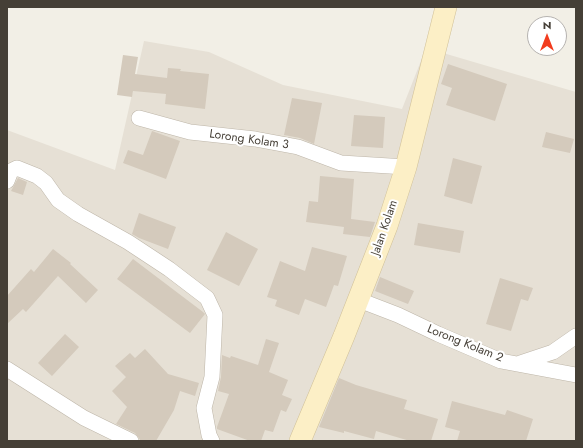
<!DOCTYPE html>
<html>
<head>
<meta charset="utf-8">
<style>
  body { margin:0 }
  #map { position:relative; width:583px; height:448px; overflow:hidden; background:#f2efe6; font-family:Jost,sans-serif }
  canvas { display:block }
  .frame { position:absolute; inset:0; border:8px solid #453f36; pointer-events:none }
  .north { position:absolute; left:527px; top:16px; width:40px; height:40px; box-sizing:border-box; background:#fff; border:1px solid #b5b2af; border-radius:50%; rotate:0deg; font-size:11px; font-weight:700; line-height:16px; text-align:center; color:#453f36 }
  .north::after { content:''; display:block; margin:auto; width:14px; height:18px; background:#f23c1e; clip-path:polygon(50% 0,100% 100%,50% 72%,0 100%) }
</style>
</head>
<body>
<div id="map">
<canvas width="583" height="448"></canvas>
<div class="frame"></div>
<div class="north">N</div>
</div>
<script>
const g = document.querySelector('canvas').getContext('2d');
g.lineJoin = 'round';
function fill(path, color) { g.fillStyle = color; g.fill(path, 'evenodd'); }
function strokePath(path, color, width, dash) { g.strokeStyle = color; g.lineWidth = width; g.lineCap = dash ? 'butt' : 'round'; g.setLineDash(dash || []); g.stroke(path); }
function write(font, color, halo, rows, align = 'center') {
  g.font = font + ' Jost,sans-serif'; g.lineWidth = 4; g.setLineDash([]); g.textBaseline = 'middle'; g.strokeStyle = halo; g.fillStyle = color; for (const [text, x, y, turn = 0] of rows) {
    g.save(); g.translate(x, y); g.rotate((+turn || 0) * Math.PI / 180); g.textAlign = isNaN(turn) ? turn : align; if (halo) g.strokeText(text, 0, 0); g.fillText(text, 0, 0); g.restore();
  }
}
fill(new Path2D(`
  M 144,41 L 209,52 L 283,85 L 402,109 L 426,48 L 576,92 L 576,441 L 7,441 L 7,130 L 115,170 Z`), '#e6e0d5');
fill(new Path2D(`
  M 123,55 L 138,57 L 135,74 L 167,78 L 168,68 L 181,69 L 180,71 L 209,74 L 205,109 L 165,104 L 166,94 L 133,91 L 132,97 L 117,95 Z
  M 448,64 L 507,84 L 495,121 L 446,105 L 452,88 L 441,84 Z
  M 292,98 L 322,103 L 314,144 L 300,138 L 284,135 Z
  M 354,115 L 385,117 L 383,148 L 351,146 Z
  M 152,131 L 180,141 L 166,179 L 123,163 L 128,150 L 143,155 Z
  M 546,132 L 574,139 L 570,153 L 542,147 Z
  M 453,158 L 482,166 L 472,204 L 444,196 Z
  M 320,176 L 354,179 L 351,219 L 375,222 L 370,237 L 343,234 L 344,227 L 306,222 L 309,201 L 318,202 Z
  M 18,178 L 27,182 L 23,195 L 11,191 Z
  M 139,213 L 176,227 L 168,249 L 139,238 L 132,234 Z
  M 418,223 L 464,231 L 460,253 L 414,245 Z
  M 226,232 L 258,249 L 239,286 L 207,270 Z
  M 312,247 L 347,256 L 338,286 L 334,285 L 326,307 L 305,299 L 299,315 L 275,306 L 277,300 L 267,297 L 280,261 L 305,271 Z
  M 53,249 L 71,263 L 70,264 L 98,290 L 86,303 L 58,276 L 26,312 L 23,309 L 7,324 L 7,296 L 31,269 L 34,272 Z
  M 133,259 L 203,312 L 205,314 L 190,333 L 117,279 Z
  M 380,277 L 414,291 L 408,304 L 375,291 Z
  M 500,278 L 533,288 L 528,301 L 521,299 L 511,331 L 486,324 Z
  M 65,334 L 79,347 L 52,376 L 38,363 Z
  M 266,339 L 279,343 L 269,372 L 288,380 L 282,395 L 292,399 L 286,412 L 281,410 L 273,432 L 265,430 L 261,441 L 250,441 L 217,429 L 217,427 L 229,394 L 218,391 L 221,377 L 222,355 L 230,358 L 231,356 L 258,365 Z
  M 145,349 L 168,374 L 199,383 L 195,396 L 180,391 L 174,410 L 156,441 L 141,441 L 135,433 L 116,424 L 127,407 L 112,391 L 126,377 L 115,366 L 130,353 L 135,358 Z
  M 339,378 L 356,385 L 407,400 L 404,409 L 438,419 L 431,441 L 410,441 L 376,431 L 374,439 L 344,431 L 344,433 L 319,427 Z
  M 452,401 L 505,415 L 507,410 L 533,419 L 526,441 L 457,441 L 460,431 L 445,427 Z`), '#d4cabc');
const street = new Path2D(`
  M 139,118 L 190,132 L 255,139 L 298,147 L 341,163 L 406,167
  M 7,181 L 11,171 L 17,168 L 37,176 L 46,183 L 58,200 L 78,214 L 128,242 L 169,269 L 207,298 L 215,315 L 212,377 L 204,408 L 209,435 L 212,441
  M 359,300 L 398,315 L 438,334 L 501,361 L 576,375
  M 520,363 L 553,352 L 576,336
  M 7,369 L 84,418 L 131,441`);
const secondary = new Path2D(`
  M 300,441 L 344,336 L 387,226 L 406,167 L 446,7`);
strokePath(street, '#beb6a9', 16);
strokePath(secondary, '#d1c198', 22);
strokePath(street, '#fff', 15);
strokePath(secondary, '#fcefc6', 21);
write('12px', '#453f36', '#fff', [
  ["Lorong Kolam 3",249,140,8],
  ["Jalan Kolam",385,228,-71],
  ["Lorong Kolam 2",465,344,22]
]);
</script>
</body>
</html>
